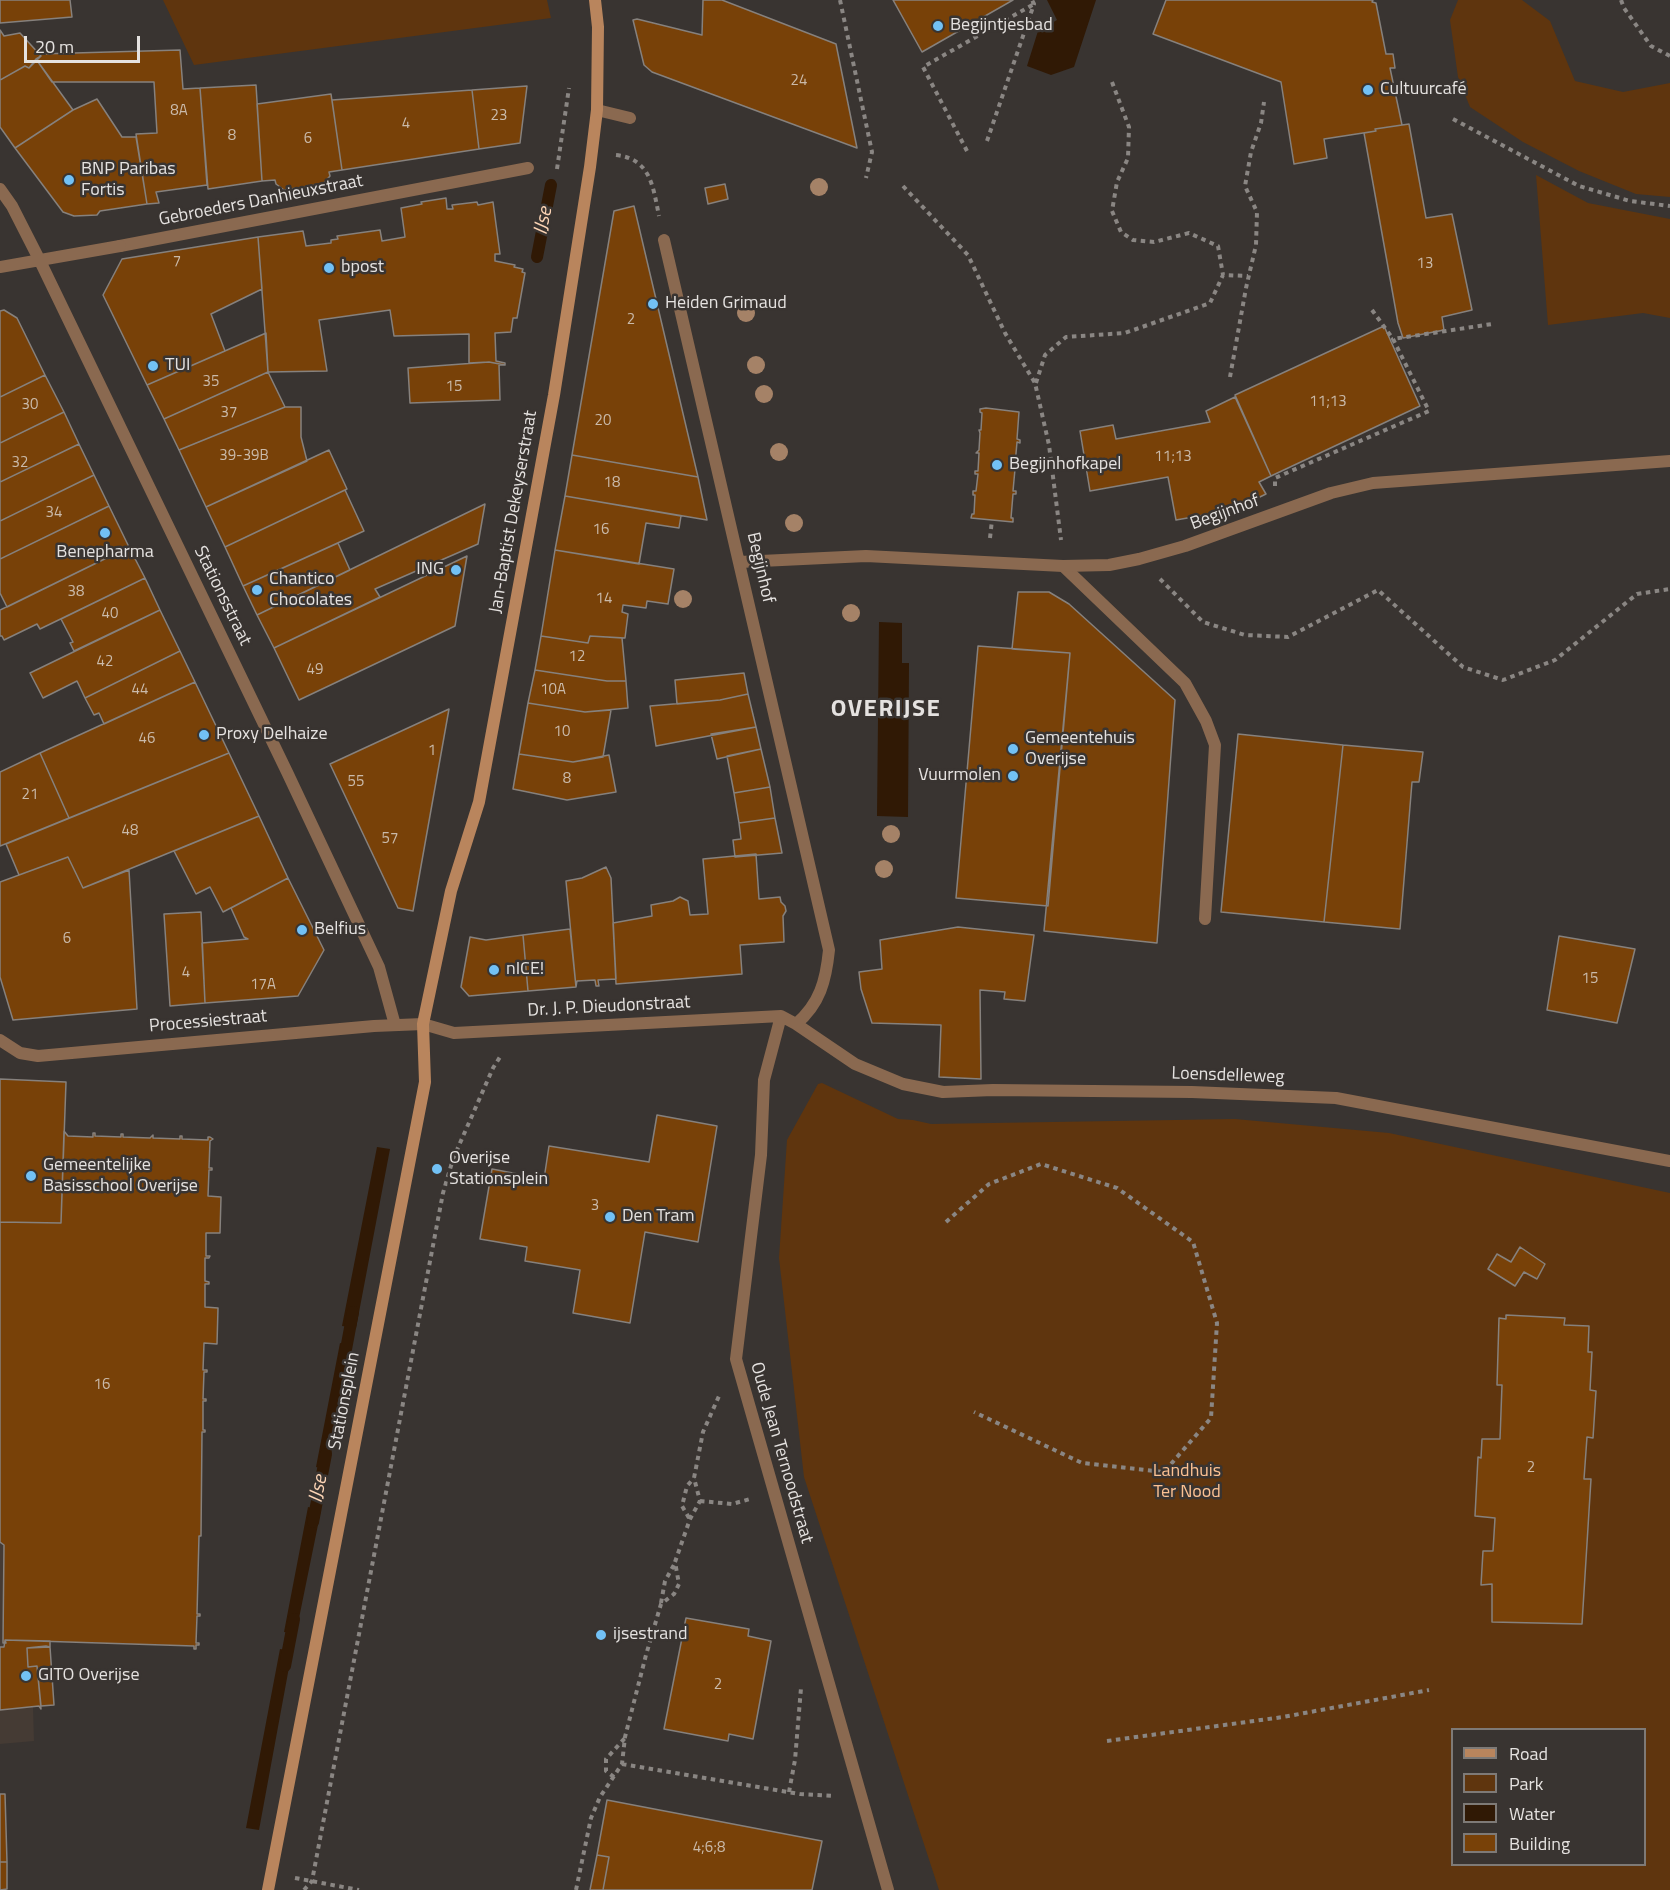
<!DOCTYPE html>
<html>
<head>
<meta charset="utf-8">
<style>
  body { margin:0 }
  #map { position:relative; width:1670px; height:1890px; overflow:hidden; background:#393431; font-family:"Titillium Web",sans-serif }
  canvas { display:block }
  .legend { position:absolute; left:1451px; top:1728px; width:195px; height:138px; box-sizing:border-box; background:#393431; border:2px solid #7e7a77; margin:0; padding:8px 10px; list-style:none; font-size:18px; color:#e5e2e0 }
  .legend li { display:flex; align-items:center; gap:12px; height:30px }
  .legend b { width:30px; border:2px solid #7e7a77 }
  .scale { position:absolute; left:24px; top:36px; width:116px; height:27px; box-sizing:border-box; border:3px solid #e5e2e0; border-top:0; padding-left:8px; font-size:18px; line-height:21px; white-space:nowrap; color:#e5e2e0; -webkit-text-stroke:4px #393431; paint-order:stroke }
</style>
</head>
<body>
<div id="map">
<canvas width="1670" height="1890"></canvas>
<ul class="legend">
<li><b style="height:8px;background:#b9855d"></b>Road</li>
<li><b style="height:16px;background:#5f350e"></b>Park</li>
<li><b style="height:16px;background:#301905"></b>Water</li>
<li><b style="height:16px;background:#784108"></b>Building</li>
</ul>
<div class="scale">20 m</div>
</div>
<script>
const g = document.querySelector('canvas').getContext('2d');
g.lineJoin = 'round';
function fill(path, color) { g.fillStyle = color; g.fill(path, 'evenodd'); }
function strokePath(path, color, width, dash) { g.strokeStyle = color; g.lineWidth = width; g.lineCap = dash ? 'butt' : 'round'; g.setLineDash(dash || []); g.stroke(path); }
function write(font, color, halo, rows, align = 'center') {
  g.font = font + ' "Titillium Web",sans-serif'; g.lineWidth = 5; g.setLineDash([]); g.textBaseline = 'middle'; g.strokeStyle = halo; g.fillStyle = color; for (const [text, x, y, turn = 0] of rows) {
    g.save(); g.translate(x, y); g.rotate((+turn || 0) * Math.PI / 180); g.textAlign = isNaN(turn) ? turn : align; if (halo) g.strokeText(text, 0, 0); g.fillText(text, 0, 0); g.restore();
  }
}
fill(new Path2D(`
  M 0,1542 L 4,1545 L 3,1643 L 50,1647 L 54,1705 L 41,1706 L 41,1709 L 38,1707 L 33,1707 L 34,1741 L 0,1744 Z`), '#453b34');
fill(new Path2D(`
  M 163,0 L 547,0 L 551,18 L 194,65 Z
  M 1458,0 L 1522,0 L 1550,21 L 1575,81 L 1623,92 L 1670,83 L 1670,197 L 1636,194 L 1579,171 L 1523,142 L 1470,107 L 1458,77 L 1450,20 Z
  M 1536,175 L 1588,203 L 1670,219 L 1670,318 L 1643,313 L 1548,325 Z
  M 822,1083 L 898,1119 L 913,1120 L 931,1124 L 1235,1119 L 1389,1133 L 1670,1193 L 1670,1890 L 939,1890 L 804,1477 L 779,1258 L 787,1140 L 818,1084 ZM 1452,1730 L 1644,1730 L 1644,1864 L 1452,1864 Z`), '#5f350e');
fill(new Path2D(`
  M 1047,0 L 1096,0 L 1074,67 L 1051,75 L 1027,66 L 1038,31 L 1057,20 Z
  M 879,622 L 902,623 L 902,663 L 909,663 L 908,817 L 877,816 Z
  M 377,1147 L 390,1149 L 356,1328 L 342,1326 Z
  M 340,1343 L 352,1346 L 328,1470 L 316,1467 Z
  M 308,1507 L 321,1510 L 296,1633 L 284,1632 Z
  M 280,1649 L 292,1651 L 259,1830 L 246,1828 Z`), '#301905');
strokePath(new Path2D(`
  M 537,257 L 551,185
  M 344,1360 L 353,1312
  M 313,1522 L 326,1454
  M 285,1666 L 294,1619`), '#301905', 12);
const building = new Path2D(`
  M 0,0 L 70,0 L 72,17 L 0,23 Z
  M 703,0 L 722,0 L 836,44 L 857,148 L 652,72 L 644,65 L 633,20 L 637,19 L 702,35 Z
  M 893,0 L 1013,0 L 922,52 Z
  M 1166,0 L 1373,0 L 1372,2 L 1376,3 L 1386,54 L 1393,54 L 1395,68 L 1390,68 L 1402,125 L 1375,129 L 1376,131 L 1324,139 L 1327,158 L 1294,164 L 1281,82 L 1153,34 Z
  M 0,30 L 4,36 L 20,33 L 41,56 L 29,68 L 25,66 L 0,80 Z
  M 180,50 L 183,89 L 200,88 L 207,185 L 156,192 L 159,203 L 147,204 L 136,134 L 157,133 L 154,82 L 52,82 L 36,59 L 41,56 L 39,54 Z
  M 36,59 L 73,110 L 15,148 L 0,127 L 0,80 L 25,66 L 29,68 Z
  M 256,85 L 262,181 L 208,189 L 200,88 Z
  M 527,86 L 520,143 L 479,149 L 472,90 Z
  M 472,90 L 479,149 L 342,170 L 332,100 Z
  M 331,94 L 342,170 L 329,172 L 330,176 L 323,184 L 284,190 L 276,184 L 275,180 L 262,181 L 257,104 Z
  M 97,99 L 122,137 L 136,137 L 147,204 L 100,211 L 97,215 L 74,216 L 63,212 L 15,148 L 73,110 Z
  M 1409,124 L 1426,218 L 1452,214 L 1472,310 L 1442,317 L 1444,330 L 1403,338 L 1398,323 L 1364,133 L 1376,131 L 1375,129 Z
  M 725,184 L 728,199 L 708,204 L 705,188 Z
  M 446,198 L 447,209 L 453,209 L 452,205 L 477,202 L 478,205 L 493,202 L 500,254 L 495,254 L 495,261 L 515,265 L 514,267 L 523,269 L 522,272 L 525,273 L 517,318 L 513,318 L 511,332 L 495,333 L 496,361 L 505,363 L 505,365 L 489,362 L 469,363 L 469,334 L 394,336 L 390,310 L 319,320 L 327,371 L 268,372 L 258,237 L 303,231 L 306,246 L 331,243 L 331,240 L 338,239 L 337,236 L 380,230 L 382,241 L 405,237 L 401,208 L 422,204 L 421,202 Z
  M 634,206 L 698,477 L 572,455 L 614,211 Z
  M 258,237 L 262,289 L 211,314 L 225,351 L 147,385 L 103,295 L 122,259 Z
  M 4,310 L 17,318 L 45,375 L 0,397 L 0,311 Z
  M 1384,326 L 1420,406 L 1271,476 L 1235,395 Z
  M 266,333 L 268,372 L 164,419 L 147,385 Z
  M 489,362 L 505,365 L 499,365 L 500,400 L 410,403 L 408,368 Z
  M 268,372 L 285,407 L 179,450 L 164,419 Z
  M 45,375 L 64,412 L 0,443 L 0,397 Z
  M 1235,397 L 1271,476 L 1259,482 L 1266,494 L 1233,510 L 1176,520 L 1168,477 L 1090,491 L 1080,431 L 1113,425 L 1116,439 L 1210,422 L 1206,411 Z
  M 285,407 L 301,407 L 301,437 L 307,461 L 206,507 L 179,450 Z
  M 986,408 L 1019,412 L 1017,439 L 1020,440 L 1020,443 L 1017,442 L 1015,465 L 1018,465 L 1017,469 L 1015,469 L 1013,491 L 1016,491 L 1016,494 L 1013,494 L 1011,518 L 1013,518 L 1013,522 L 971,518 L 972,514 L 974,514 L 975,495 L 973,495 L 973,491 L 976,491 L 978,474 L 975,474 L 975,471 L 978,471 L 979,453 L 976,453 L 979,450 L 980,433 L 979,430 L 981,430 L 982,413 L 980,412 L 980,409 Z
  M 64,412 L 79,444 L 0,482 L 0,443 Z
  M 79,444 L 94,475 L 0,521 L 0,482 Z
  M 329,450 L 347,489 L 225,547 L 206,507 Z
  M 572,455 L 698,477 L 707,520 L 565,496 Z
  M 94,475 L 109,506 L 0,559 L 0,521 Z
  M 345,490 L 364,531 L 243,586 L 225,547 Z
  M 565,496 L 681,516 L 679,528 L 646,523 L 639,564 L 555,550 Z
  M 485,504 L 478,544 L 375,589 L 380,597 L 274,648 L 257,615 Z
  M 109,506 L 129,547 L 7,607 L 0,593 L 0,559 Z
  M 338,543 L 350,570 L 257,615 L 243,586 Z
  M 129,547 L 145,578 L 40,629 L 37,624 L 4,640 L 2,636 L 0,636 L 0,610 Z
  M 555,550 L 674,569 L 668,604 L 647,601 L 646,608 L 623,605 L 622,612 L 628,614 L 625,638 L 590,636 L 588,643 L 541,636 Z
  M 467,556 L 455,626 L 299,700 L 274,648 Z
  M 145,578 L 160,610 L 74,651 L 70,643 L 73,642 L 61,619 Z
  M 1018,592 L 1049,592 L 1069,604 L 1175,700 L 1157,943 L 1044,931 L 1070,653 L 1012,649 Z
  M 160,610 L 180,651 L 85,698 L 77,681 L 43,698 L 30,673 Z
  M 541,636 L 588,643 L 590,636 L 622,638 L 626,681 L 607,681 L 535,670 Z
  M 978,646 L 1070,653 L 1048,906 L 956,898 Z
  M 180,651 L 195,682 L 104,724 L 99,713 L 94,715 L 85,698 Z
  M 535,670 L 607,681 L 626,681 L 628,708 L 585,712 L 528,703 Z
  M 744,673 L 748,694 L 720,700 L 677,704 L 675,680 Z
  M 195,682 L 229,753 L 69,818 L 40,753 Z
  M 748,694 L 756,727 L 656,746 L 650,706 L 720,700 Z
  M 528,703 L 585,712 L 611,710 L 603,757 L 573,762 L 519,754 Z
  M 449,709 L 413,911 L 398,908 L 330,764 Z
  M 756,727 L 761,749 L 717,759 L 711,734 Z
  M 1238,734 L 1343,745 L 1324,922 L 1221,912 Z
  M 1343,745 L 1423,752 L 1419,782 L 1412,782 L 1400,929 L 1324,922 Z
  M 761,749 L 770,787 L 734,793 L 727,756 Z
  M 40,753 L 69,818 L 0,846 L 0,772 Z
  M 229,753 L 259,816 L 83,888 L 68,857 L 19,875 L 6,844 Z
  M 519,754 L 573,762 L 609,755 L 616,792 L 567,800 L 513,789 Z
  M 770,787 L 775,818 L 739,823 L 734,793 Z
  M 259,816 L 288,878 L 223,912 L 210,887 L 196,894 L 174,851 Z
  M 775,818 L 782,853 L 735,857 L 733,840 L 741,839 L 739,823 Z
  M 756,854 L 759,899 L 780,897 L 781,902 L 785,906 L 786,911 L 783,916 L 784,942 L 740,945 L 742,974 L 616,984 L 613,923 L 652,916 L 651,905 L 673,901 L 680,897 L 688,901 L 690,915 L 708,914 L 703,859 Z
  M 68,857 L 83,888 L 129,870 L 137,1009 L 13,1020 L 0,977 L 0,882 Z
  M 606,867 L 611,878 L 616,979 L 598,980 L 599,986 L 596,986 L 595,980 L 577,981 L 576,987 L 566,881 L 582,878 Z
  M 288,878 L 324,950 L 298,996 L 205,1003 L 202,943 L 248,939 L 244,937 L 231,908 Z
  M 201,912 L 205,1003 L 170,1006 L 164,914 Z
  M 958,927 L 1034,935 L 1025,1001 L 1004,999 L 1005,992 L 980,990 L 981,1079 L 939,1077 L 941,1025 L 872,1023 L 861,989 L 859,972 L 882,969 L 880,940 Z
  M 570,929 L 576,987 L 528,991 L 523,935 Z
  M 523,935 L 528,991 L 469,996 L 461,987 L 470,937 L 486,940 Z
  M 1559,936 L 1635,949 L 1617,1023 L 1547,1010 Z
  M 0,1079 L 66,1082 L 61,1223 L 0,1222 Z
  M 657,1115 L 717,1126 L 698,1242 L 645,1232 L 630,1323 L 573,1313 L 580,1270 L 525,1261 L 527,1247 L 480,1239 L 492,1169 L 544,1179 L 549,1146 L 649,1162 Z
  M 64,1131 L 68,1136 L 93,1137 L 93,1133 L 95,1133 L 95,1136 L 121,1137 L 121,1134 L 123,1134 L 123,1137 L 150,1138 L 153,1135 L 153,1138 L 180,1139 L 180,1136 L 182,1136 L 182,1139 L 208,1140 L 208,1137 L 210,1137 L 213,1139 L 210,1141 L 209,1168 L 212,1168 L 212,1170 L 209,1170 L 208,1196 L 221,1197 L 220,1233 L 206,1233 L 206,1256 L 210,1256 L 209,1258 L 205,1258 L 205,1281 L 209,1282 L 209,1284 L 205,1284 L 205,1307 L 218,1308 L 217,1344 L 204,1343 L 203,1370 L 207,1370 L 207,1372 L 204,1372 L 203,1399 L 206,1399 L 206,1401 L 203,1401 L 203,1430 L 205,1430 L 205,1432 L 202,1432 L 201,1536 L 199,1536 L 197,1614 L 200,1614 L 200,1616 L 197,1616 L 196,1643 L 199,1643 L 199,1645 L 196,1645 L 196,1649 L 194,1649 L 194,1646 L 5,1640 L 6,1643 L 3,1643 L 4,1545 L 0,1542 L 0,1222 L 61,1223 Z
  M 1520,1247 L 1545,1264 L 1537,1279 L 1524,1272 L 1515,1286 L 1488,1269 L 1497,1254 L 1511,1262 Z
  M 1506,1315 L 1565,1318 L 1564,1325 L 1589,1326 L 1588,1352 L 1592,1352 L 1590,1390 L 1596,1391 L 1593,1438 L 1587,1437 L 1584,1479 L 1591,1479 L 1582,1624 L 1492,1622 L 1492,1584 L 1481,1585 L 1483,1551 L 1493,1551 L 1495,1518 L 1475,1516 L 1478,1457 L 1481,1458 L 1482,1439 L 1500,1439 L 1502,1385 L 1497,1385 L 1499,1318 L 1506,1319 Z
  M 686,1618 L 749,1629 L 748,1636 L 771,1641 L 753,1739 L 729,1734 L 728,1741 L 664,1729 Z
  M 5,1640 L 50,1641 L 50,1647 L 27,1648 L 28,1667 L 37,1666 L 41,1709 L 39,1706 L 0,1710 L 0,1647 L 4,1647 Z
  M 46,1646 L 50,1647 L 54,1705 L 41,1706 L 37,1666 L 28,1667 L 27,1648 Z
  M 0,1794 L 5,1794 L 7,1862 L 0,1862 Z
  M 607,1800 L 822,1841 L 812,1890 L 603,1890 L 609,1857 L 597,1855 Z
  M 597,1855 L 609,1857 L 603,1890 L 590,1890 Z
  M 0,1862 L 7,1862 L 7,1889 L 0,1890 Z`);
fill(building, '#784108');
strokePath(building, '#86817d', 1.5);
strokePath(new Path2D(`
  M 840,0 L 872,152 L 866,178
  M 1621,0 L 1624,8 L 1651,46 L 1670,56
  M 1112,82 L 1129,127 L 1128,158 L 1117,182 L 1112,211 L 1121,232 L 1133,240 L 1154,242 L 1189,233 L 1218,246 L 1223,275
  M 1453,119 L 1579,186 L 1630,201 L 1670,206
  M 987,141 L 1034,4 L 1032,0
  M 967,151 L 923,67 L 1034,4
  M 616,155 C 651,159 653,187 659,216
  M 557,169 L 569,88
  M 903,186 L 968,255 L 1005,333 L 1035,383 L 1049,445 L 1061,540
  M 1372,310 L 1393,339
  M 1230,377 L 1246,288 L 1256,245 L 1257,212 L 1245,186 L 1251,152 L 1261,123 L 1264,102
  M 1036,383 L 1045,355 L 1066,337 L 1125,333 L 1210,303 L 1223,275 L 1248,276
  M 1275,486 L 1275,478 L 1429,411 L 1393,339 L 1492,324
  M 990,538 L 992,520
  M 1160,579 L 1203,622 L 1245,635 L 1288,637 L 1378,590 L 1463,667 L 1503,680 L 1555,660 L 1637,594 L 1670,589
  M 946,1222 L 989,1184 L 1041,1164 L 1117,1188 L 1193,1242 L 1217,1323 L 1211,1418 L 1164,1472 L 1082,1463 L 974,1412
  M 700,1501 L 732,1504 L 750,1499
  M 689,1518 L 682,1506 L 687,1486 L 694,1478
  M 661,1603 L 665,1581 L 675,1563
  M 1107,1741 L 1283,1717 L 1429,1690
  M 622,1764 L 800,1794 L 834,1796
  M 614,1777 L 606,1771 L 606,1759 L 625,1738
  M 789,1792 L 795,1760 L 801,1688
  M 295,1878 L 359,1890
  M 304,1890 L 312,1881 L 443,1193 L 453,1159 L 493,1068 L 500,1057
  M 576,1890 L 591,1818 L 600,1797 L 622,1764 L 625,1737 L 646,1655 L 661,1604 L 674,1594 L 679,1584 L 675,1562 L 690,1519 L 700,1501 L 694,1478 L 703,1432 L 719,1396`), '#8a8683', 4, [4.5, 4.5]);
strokePath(new Path2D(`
  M 1063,566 L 1185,683 L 1206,721 L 1215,745 L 1205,919`), '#8a6950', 12);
strokePath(new Path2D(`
  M 120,246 L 528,168`), '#8a6950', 12);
strokePath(new Path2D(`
  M 597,110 L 630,118
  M 0,189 L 12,206 L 40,261 L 287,772 L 379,967 L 395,1025
  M 664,240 L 829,950 C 826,980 820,1004 796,1024
  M 0,267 L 120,246
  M 740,562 L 866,556 L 1063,566 L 1109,565 L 1139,559 L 1185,546 L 1331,493 L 1373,483 L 1670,461
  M 781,1016 L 764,1080 L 761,1155 L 736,1359 L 888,1890
  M 0,1040 L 20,1053 L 38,1056 L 374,1026 L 423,1024 L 454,1033 L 781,1016 L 796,1024 L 855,1064 L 903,1084 L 943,1092 L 993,1090 L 1192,1092 L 1336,1098 L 1670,1161`), '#8a6950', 12);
strokePath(new Path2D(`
  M 268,1890 L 425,1082 L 423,1024 L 451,891 L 479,802 L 554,395 L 590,167 L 597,110 L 598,27 L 595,0`), '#b9855d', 12);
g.fillStyle = '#a58267';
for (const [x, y] of [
  [819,187],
  [746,313],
  [756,365],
  [764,394],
  [779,452],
  [794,523],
  [683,599],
  [851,613],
  [891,834],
  [884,869]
]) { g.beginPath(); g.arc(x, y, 9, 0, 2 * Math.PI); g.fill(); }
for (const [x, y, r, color] of [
  [938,26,6,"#72c1f5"],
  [1368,90,6,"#72c1f5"],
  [69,180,6,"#72c1f5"],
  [329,268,6,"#72c1f5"],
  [653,304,6,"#72c1f5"],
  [153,366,6,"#72c1f5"],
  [997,465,6,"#72c1f5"],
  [105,533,6,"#72c1f5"],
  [456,570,6,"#72c1f5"],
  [257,590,6,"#72c1f5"],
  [204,735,6,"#72c1f5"],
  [1013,749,6,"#72c1f5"],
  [1013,776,6,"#72c1f5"],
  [302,930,6,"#72c1f5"],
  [494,970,6,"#72c1f5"],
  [437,1169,6,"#72c1f5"],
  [31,1176,6,"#72c1f5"],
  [610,1217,6,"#72c1f5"],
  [601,1635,6,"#72c1f5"],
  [26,1676,6,"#72c1f5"]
]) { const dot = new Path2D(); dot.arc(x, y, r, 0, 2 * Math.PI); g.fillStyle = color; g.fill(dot); strokePath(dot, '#393431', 2); }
write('15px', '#cabaaa', null, [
  ["24",799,81],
  ["8A",179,111],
  ["23",499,116],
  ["4",406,124],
  ["8",232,136],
  ["6",308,139],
  ["7",177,262],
  ["13",1425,264],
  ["2",631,320],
  ["35",211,382],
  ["15",454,387],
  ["11;13",1328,402],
  ["30",30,405],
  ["37",229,413],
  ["20",603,421],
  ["39-39B",244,456],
  ["11;13",1173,457],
  ["32",20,463],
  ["18",612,483],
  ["34",54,513],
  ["16",601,530],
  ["38",76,592],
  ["14",604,599],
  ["40",110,614],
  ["12",577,657],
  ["42",105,662],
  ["49",315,670],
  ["44",140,690],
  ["10A",553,690],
  ["10",562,732],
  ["46",147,739],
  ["1",432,751],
  ["8",567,779],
  ["55",356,782],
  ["21",30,795],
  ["48",130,831],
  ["57",390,839],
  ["6",67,939],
  ["4",186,973],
  ["15",1590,979],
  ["17A",263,985],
  ["3",595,1206],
  ["16",102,1385],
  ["2",1531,1468],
  ["2",718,1685],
  ["4;6;8",709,1848]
]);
write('18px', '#e5e2e0', '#393431', [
  ["Begijntjesbad",950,26],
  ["Cultuurcafé",1380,90],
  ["BNP Paribas",81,170],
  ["Fortis",81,191],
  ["bpost",341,268],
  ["Heiden Grimaud",665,304],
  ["TUI",165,366],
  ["Begijnhofkapel",1009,465],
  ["Benepharma",105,553,"center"],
  ["ING",444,570,"right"],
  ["Chantico",269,580],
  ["Chocolates",269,601],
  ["Proxy Delhaize",216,735],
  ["Gemeentehuis",1025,739],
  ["Overijse",1025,760],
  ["Vuurmolen",1001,776,"right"],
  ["Belfius",314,930],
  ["nICE!",506,970],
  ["Overijse",449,1159],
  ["Stationsplein",449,1180],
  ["Gemeentelijke",43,1166],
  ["Basisschool Overijse",43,1187],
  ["Den Tram",622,1217],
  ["ijsestrand",613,1635],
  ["GITO Overijse",38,1676]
], 'left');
write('18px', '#e5e2e0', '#393431', [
  ["Gebroeders Danhieuxstraat",261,201,-11],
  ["Jan-Baptist Dekeyserstraat",514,512,-80],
  ["Begijnhof",1225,513,-20],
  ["Begijnhof",760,568,77],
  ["Stationsstraat",222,596,64],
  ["Dr. J. P. Dieudonstraat",609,1007,-3],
  ["Processiestraat",208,1022,-5],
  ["Loensdelleweg",1228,1076,2],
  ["Stationsplein",345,1401,-79],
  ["Oude Jean Ternoodstraat",781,1453,74]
]);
write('18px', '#fdc293', '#393431', [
  ["Landhuis",1187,1472],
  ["Ter Nood",1187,1493]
]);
write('italic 20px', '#fcd4b5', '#393431', [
  ["IJse",544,221,-79],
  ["IJse",319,1489,-79]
]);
g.letterSpacing = '1.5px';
write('bold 24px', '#e5e2e0', '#393431', [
  ["OVERIJSE",886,710]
]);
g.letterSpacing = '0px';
</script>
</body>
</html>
